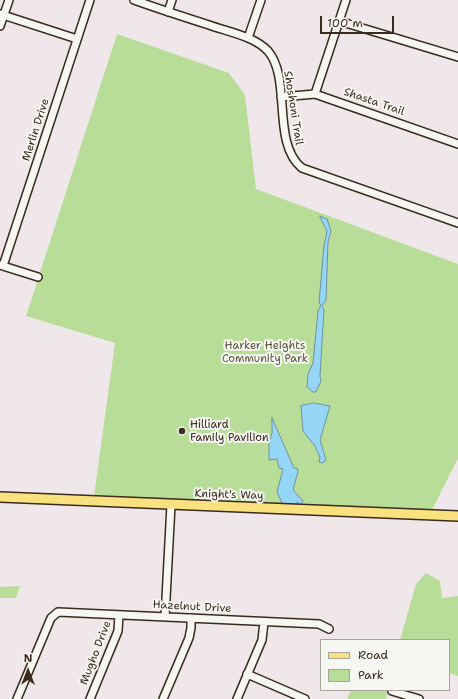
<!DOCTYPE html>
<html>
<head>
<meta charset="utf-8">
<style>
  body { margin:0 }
  #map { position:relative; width:458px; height:699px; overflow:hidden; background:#f0e7ea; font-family:"Shantell Sans",sans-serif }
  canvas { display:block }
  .legend { position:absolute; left:320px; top:639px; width:130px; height:52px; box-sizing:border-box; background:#f6f6f2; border:1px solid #aba49d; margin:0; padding:5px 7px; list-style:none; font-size:12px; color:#3b2a1e }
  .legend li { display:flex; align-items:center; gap:8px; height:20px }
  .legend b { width:20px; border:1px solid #aba49d }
  .north { position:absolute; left:8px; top:651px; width:40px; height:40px; -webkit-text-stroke:3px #f6f6f2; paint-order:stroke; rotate:0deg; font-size:11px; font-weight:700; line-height:16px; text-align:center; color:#3b2a1e }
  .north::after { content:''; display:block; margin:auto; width:14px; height:18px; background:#3b2a1e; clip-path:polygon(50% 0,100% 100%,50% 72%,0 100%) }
  .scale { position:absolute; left:320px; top:16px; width:74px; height:18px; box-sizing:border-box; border:2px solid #3b2a1e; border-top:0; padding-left:5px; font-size:12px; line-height:14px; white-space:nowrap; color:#3b2a1e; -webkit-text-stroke:3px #f6f6f2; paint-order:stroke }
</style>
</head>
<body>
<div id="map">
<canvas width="458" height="699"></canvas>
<ul class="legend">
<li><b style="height:5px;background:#fae180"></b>Road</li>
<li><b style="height:11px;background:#b8dd98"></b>Park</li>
</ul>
<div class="north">N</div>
<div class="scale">100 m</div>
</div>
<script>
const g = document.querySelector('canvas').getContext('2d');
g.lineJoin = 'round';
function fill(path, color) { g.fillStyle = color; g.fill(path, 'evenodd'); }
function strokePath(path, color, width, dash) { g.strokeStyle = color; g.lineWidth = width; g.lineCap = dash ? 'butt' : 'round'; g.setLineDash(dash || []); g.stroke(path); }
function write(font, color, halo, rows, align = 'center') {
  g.font = font + ' "Shantell Sans",sans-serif'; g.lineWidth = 4; g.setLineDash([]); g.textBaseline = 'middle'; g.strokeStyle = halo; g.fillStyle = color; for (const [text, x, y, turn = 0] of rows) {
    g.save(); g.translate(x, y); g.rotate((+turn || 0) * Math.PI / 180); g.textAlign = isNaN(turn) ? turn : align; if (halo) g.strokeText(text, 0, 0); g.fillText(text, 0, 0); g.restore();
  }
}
fill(new Path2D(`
  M 117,34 L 229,73 L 245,95 L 256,189 L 458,264 L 458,458 L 432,510 L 94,496 L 115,343 L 26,316 Z
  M 426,573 L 440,581 L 442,598 L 458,596 L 458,676 L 449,673 L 449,640 L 400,640 L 416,584 Z
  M 20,586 L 16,598 L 0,598 L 0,587 Z
  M 351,690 L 389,690 L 386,699 L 347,699 Z`), '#b8dd98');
const water = new Path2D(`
  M 320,216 L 327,219 L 331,231 L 328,242 L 326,300 L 322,306 L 324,310 L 320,375 L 321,381 L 316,392 L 313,392 L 307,387 L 308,374 L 313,363 L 318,311 L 321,305 L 319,303 L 324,245 L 327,232 Z
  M 314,403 L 330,406 L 320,440 L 326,460 L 322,463 L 319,462 L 320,457 L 315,446 L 303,431 L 301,406 Z
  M 272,418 L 294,468 L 297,468 L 298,471 L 293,490 L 303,501 L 300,505 L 297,502 L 294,505 L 283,505 L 277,492 L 283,469 L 279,468 L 277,459 L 269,460 L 269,443 L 272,433 Z`);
fill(water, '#95d6f7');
strokePath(water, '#7191a0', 1);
const minor = new Path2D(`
  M 134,0 C 159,9 184,17 209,25 C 228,32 254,36 268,51 C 292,79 271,143 302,168 L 458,223
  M 168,12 L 172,0
  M 0,14 L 77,39
  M 339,21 L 458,57
  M 0,26 L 9,0
  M 248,38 L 261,0
  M 315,94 L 346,0
  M 281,97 L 315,94 L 458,144
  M 0,265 L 38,277
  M 3,266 L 90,0
  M 165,617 L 171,505
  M 247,674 L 305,699
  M 392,691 L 419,699
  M 17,699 L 51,618 L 58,612 L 319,624 L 329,629
  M 90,699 L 118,631 L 119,615
  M 163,699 L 189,638 L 191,628 L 191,618
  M 237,699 L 262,640 L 264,622`);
const major = new Path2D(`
  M 0,497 L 458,516`);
strokePath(minor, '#3b2a1e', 10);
strokePath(major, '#3b2a1e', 12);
strokePath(minor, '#f6f6f2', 7);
strokePath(major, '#fae180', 9);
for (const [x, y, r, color] of [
  [182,431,4,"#3b2a1e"]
]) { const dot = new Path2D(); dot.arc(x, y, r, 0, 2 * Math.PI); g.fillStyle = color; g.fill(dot); strokePath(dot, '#f6f6f2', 1.5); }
write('11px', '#3b2a1e', '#f6f6f2', [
  ["Shasta Trail",374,102,19],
  ["Shoshoni Trail",293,108,81],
  ["Merlin Drive",36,130,-72],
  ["Knight's Way",229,495,2],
  ["Hazelnut Drive",192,607,3],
  ["Mugho Drive",96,653,-69]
]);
write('11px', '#5a573c', '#f6f6f2', [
  ["Harker Heights",265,346],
  ["Community Park",265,359]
]);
write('11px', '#3b2a1e', '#f6f6f2', [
  ["Hilliard",190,425],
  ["Family Pavilion",190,438]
], 'left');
</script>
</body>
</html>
